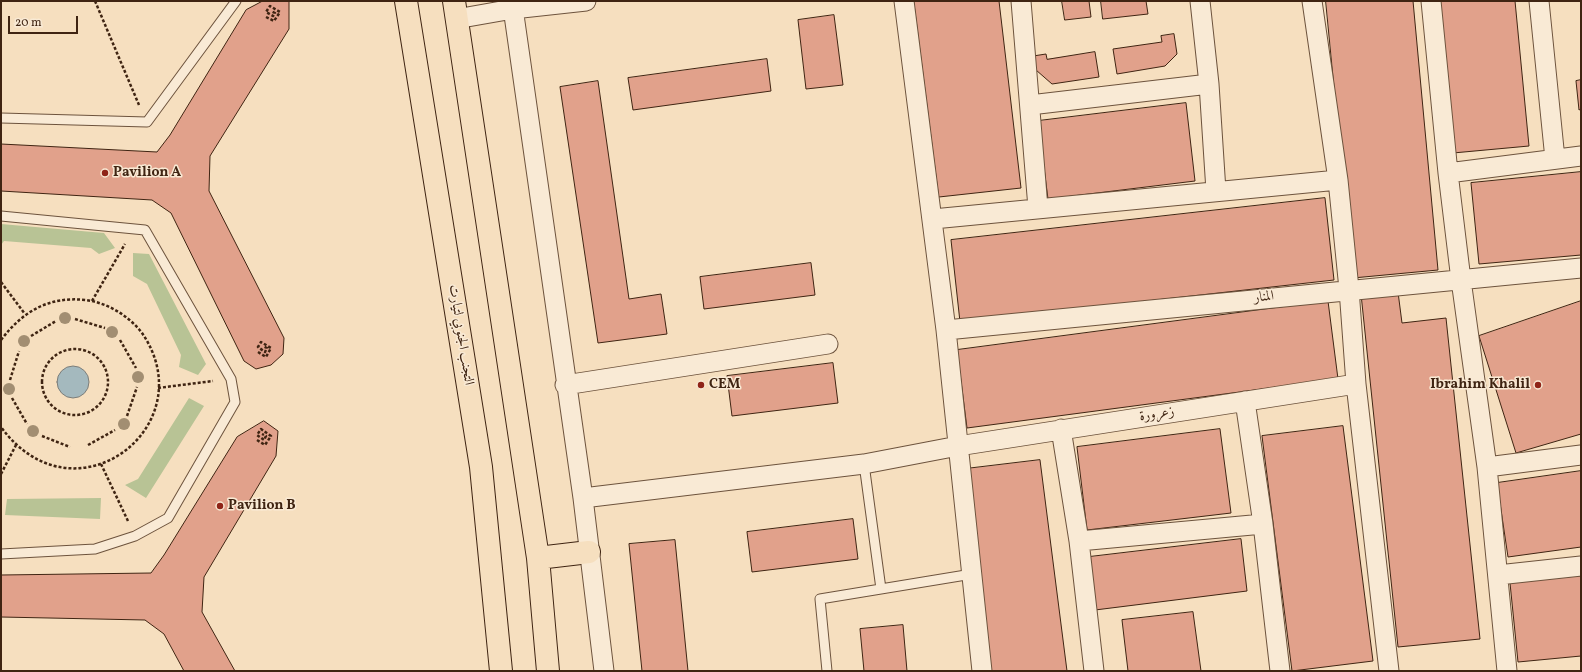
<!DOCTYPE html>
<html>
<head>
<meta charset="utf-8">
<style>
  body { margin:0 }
  #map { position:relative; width:1582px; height:672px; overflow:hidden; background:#f6dfbf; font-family:Vollkorn,serif }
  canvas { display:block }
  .frame { position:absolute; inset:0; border:2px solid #3f2412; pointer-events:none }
  .scale { position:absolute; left:8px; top:16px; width:70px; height:18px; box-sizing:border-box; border:2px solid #3f2412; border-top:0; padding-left:5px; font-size:12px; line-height:14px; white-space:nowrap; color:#3f2412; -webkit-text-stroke:3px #f9ead5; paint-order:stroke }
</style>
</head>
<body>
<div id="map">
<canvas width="1582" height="672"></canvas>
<div class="frame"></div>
<div class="scale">20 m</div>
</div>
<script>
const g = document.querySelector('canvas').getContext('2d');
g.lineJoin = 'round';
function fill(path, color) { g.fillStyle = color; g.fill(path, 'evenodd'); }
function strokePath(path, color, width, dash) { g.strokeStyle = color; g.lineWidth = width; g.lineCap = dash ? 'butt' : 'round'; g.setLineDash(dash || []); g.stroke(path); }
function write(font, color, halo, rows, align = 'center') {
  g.font = font + ' Vollkorn,Amiri,serif'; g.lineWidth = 3; g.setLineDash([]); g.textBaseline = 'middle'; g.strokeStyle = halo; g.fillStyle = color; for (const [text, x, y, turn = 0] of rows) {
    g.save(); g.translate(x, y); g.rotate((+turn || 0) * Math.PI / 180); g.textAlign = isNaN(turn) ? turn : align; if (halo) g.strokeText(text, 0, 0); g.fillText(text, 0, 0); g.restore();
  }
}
fill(new Path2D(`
  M 1,224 L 104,233 L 115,248 L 99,254 L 91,248 L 4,241 L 1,245 Z
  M 133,253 L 149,254 L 206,364 L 198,375 L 179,367 L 181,355 L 147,284 L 133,276 Z
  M 189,398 L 204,406 L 146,498 L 125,485 L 138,479 Z
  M 101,498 L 100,519 L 5,515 L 7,499 Z`), '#b8c395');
const water = new Path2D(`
  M57 382a16 16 0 1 1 32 0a16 16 0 1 1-32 0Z`);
fill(water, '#a4b9be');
strokePath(water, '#7c7d79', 1);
const building = new Path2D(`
  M 263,1 L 289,1 L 289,29 L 210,156 L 209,191 L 284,338 L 283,354 L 271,365 L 256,369 L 244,361 L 171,213 L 152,200 L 1,191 L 1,144 L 157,152 L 170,135 L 246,10 Z
  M 914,1 L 999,1 L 1021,188 L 939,197 Z
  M 1062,1 L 1089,1 L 1091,17 L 1065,20 Z
  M 1101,1 L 1146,1 L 1148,14 L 1103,19 Z
  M 1326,1 L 1413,1 L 1438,270 L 1353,278 Z
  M 1438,1 L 1515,1 L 1529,146 L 1453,153 Z
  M 834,15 L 843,85 L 806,89 L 798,20 Z
  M 1174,34 L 1177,54 L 1165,66 L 1117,74 L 1113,49 L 1162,42 L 1161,36 Z
  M 1095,52 L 1099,77 L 1052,84 L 1036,70 L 1033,56 L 1046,54 L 1047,59 Z
  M 767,59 L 771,91 L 633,110 L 628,78 Z
  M 1581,80 L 1581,109 L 1579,110 L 1576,81 Z
  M 598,81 L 629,299 L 661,294 L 667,334 L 598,343 L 560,87 Z
  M 1186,103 L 1195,181 L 1048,199 L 1038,121 Z
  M 1581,172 L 1581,255 L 1479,264 L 1471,183 Z
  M 1325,198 L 1334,280 L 960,322 L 951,240 Z
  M 811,263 L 815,295 L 704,309 L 700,277 Z
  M 1398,292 L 1402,323 L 1446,318 L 1480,639 L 1398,647 L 1361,294 Z
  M 1328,301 L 1338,379 L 967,428 L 957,350 Z
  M 1581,301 L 1581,434 L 1516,453 L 1479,336 Z
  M 833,363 L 838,403 L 732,416 L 727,376 Z
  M 264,421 L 278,431 L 276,456 L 204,577 L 202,612 L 235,671 L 184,671 L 164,634 L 145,620 L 1,617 L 1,575 L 151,573 L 164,555 L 237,437 Z
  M 1343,426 L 1373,661 L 1292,671 L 1262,436 Z
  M 1220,429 L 1231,513 L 1087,530 L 1077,447 Z
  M 1040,460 L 1067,671 L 991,671 L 965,469 Z
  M 1581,471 L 1581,547 L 1508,557 L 1497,483 Z
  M 853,519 L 858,559 L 752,572 L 747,532 Z
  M 1241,539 L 1247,591 L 1095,610 L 1089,557 Z
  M 675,540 L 688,671 L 642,671 L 629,544 Z
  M 1581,576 L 1581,656 L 1518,662 L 1510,583 Z
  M 1193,612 L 1201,671 L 1128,671 L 1122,620 Z
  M 903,625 L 907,671 L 864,671 L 860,629 Z`);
fill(building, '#e1a18b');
strokePath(building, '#3f2412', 1);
const lane = new Path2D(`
  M 1,118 L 147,122 L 236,1
  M 1,216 L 145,230 L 231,379 L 235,402 L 168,518 L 135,536 L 95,549 L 1,554
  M 864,464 L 881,589
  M 827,671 L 820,599 L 972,574`);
const street = new Path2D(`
  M 512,1 L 583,498 L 604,671
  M 904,1 L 946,330 L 982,671
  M 1021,1 L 1038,208
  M 1200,1 L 1209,84 L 1216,191
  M 1312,1 L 1338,180 L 1349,289 L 1356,384 L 1389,671
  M 1431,1 L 1448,173 L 1461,280 L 1487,467 L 1507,671
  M 1539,1 L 1555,159
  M 456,19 L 513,9 L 586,1
  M 1030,105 L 1209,84
  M 1448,173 L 1581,156
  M 933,219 L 1338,180
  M 946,330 L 1581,268
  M 565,385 L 828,344
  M 1245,401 L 1263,524 L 1280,671
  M 1061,429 L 1079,541 L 1094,671
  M 1487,467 L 1581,455
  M 583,498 L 864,464 L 958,446 L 1356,384
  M 1079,541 L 1263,524
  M 1498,575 L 1581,566`);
const highway = new Path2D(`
  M 406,1 L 481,467 L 501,671
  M 454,1 L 538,558 L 548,671
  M 538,558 L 589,552`);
strokePath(lane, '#6d533d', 11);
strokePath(street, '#6d533d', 21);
strokePath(highway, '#3f2412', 24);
strokePath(new Path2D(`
  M 95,1 L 139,105
  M 266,17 L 274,21 L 280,12 L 270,6 L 266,12 L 273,16 L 275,13 L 271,11
  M 1,282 L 25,314
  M 92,301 L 125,244
  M 75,319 L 105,328
  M 31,336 L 56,321
  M 1,340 C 23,311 49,296 86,300 C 108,303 129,316 142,333 C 206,426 74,527 1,427
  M 120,340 L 136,368
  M42 382a33 33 0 1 1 66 0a33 33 0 1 1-66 0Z
  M 258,352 L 266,357 L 271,348 L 261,342 L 258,347 L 265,352 L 267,348 L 263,346
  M 10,380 L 19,351
  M 158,388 L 213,381
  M 12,398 L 27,424
  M 127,416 L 137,387
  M 42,436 L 70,447
  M 257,440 L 265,445 L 271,436 L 261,429 L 257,435 L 264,440 L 266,436 L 262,434
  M 88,445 L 115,430
  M 101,464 L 128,521
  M 1,474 L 16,445`), '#3f2412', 2.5, [3, 2]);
strokePath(lane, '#f9ead5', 9);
strokePath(street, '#f9ead5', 19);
strokePath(highway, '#f6dfbf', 22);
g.fillStyle = '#a28e72';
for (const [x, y] of [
  [65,318],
  [112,332],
  [24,341],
  [138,377],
  [9,389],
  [124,424],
  [33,431]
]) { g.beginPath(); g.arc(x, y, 6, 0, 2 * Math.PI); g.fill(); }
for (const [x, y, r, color] of [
  [105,173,4,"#8f2418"],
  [701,385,4,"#8f2418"],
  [1538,385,4,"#8f2418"],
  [220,506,4,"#8f2418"]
]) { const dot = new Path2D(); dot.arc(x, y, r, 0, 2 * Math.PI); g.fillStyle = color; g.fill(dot); strokePath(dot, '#f9ead5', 1.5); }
write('bold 14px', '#3f2412', '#f9ead5', [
  ["Pavilion A",113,173],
  ["CEM",709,385],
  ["Ibrahim Khalil",1530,385,"right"],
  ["Pavilion B",228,506]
], 'left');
write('14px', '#3f2412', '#f9ead5', [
  ["المنار",1264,298,-6],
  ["التجنب الجنوبي لتيارت",460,335,81],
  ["زعرورة",1157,415,-9]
]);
</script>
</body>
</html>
